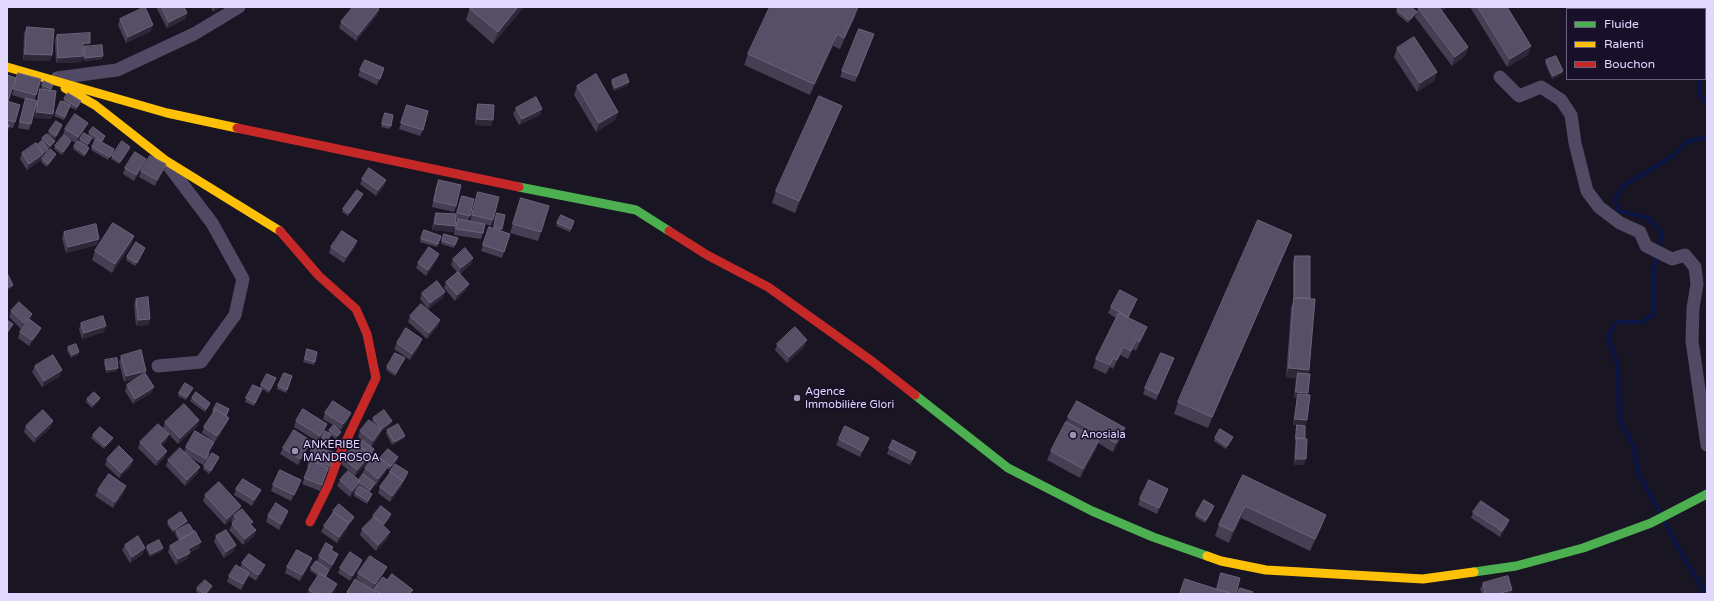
<!DOCTYPE html>
<html>
<head>
<meta charset="utf-8">
<style>
  body { margin:0 }
  #map { position:relative; width:1714px; height:601px; overflow:hidden; background:#1a1523; font-family:"Varela Round",sans-serif }
  canvas { display:block }
  .frame { position:absolute; inset:0; border:8px solid #e2d7ff; pointer-events:none }
  .legend { position:absolute; left:1566px; top:8px; width:140px; height:72px; box-sizing:border-box; background:#180f29; border:1px solid #695f7f; margin:0; padding:5px 7px; list-style:none; font-size:12px; color:#e2d7ff }
  .legend li { display:flex; align-items:center; gap:8px; height:20px }
  .legend b { width:20px; border:1px solid #695f7f }
</style>
</head>
<body>
<div id="map">
<canvas width="1714" height="601"></canvas>
<div class="frame"></div>
<ul class="legend">
<li><b style="height:5px;background:#4caf50"></b>Fluide</li>
<li><b style="height:5px;background:#ffc107"></b>Ralenti</li>
<li><b style="height:5px;background:#c62828"></b>Bouchon</li>
</ul>
</div>
<script>
const g = document.querySelector('canvas').getContext('2d');
g.lineJoin = 'round';
function strokePath(path, color, width, dash) { g.strokeStyle = color; g.lineWidth = width; g.lineCap = dash ? 'butt' : 'round'; g.setLineDash(dash || []); g.stroke(path); }
function fill(path, color) { g.fillStyle = color; g.fill(path, 'evenodd'); }
function write(font, color, halo, rows, align = 'center') {
  g.font = font + ' "Varela Round",sans-serif'; g.lineWidth = 3; g.setLineDash([]); g.textBaseline = 'middle'; g.strokeStyle = halo; g.fillStyle = color; for (const [text, x, y, turn = 0] of rows) {
    g.save(); g.translate(x, y); g.rotate((+turn || 0) * Math.PI / 180); g.textAlign = isNaN(turn) ? turn : align; if (halo) g.strokeText(text, 0, 0); g.fillText(text, 0, 0); g.restore();
  }
}
strokePath(new Path2D(`
  M 1691,7 L 1692,9
  M 1700,79 L 1699,93 L 1707,105
  M 1660,512 L 1638,473 L 1634,447 L 1619,418 L 1618,367 L 1608,336 L 1617,322 L 1641,322 L 1653,315 L 1653,271 L 1662,233 L 1648,218 L 1619,211 L 1615,200 L 1623,186 L 1673,156 L 1686,142 L 1707,137
  M 1665,522 L 1680,551 L 1706,594`), '#0b1646', 4);
strokePath(new Path2D(`
  M 1500,77 L 1519,96 L 1541,87 L 1561,100 L 1571,115 L 1575,143 L 1587,191 L 1599,207 L 1620,223 L 1640,232 L 1646,246 L 1672,259 L 1685,255 L 1695,267 L 1697,284 L 1693,308 L 1692,341 L 1707,445
  M 57,78 L 117,70 L 194,34 L 239,7
  M 158,366 L 201,362 L 235,315 L 243,279 L 212,223 L 168,165`), '#504a64', 13);
strokePath(new Path2D(`
  M 519,187 L 636,210 L 669,231
  M 915,395 L 1008,468 L 1092,511 L 1153,537 L 1207,556
  M 1474,572 L 1516,566 L 1583,548 L 1651,523 L 1707,494`), '#4caf50', 9);
strokePath(new Path2D(`
  M 7,67 L 167,113 L 237,128
  M 65,88 L 95,105 L 165,160 L 280,231
  M 1207,556 L 1221,561 L 1266,570 L 1423,579 L 1474,572`), '#ffc107', 9);
strokePath(new Path2D(`
  M 237,128 L 519,187
  M 280,231 L 319,276 L 356,309 L 367,334 L 376,378 L 339,456 L 328,486 L 310,522
  M 669,231 L 707,255 L 768,287 L 873,362 L 915,395`), '#c62828', 9);
fill(new Path2D(`
  M 156,7 L 184,7 L 187,13 L 185,19 L 167,28 Z
  M 211,7 L 221,7 L 213,12 Z
  M 470,7 L 524,7 L 493,44 L 466,20 Z
  M 1420,7 L 1447,7 L 1442,11 L 1468,47 L 1465,56 L 1452,66 L 1415,17 L 1418,8 Z
  M 1470,7 L 1507,7 L 1531,46 L 1528,55 L 1507,67 Z
  M 379,9 L 377,15 L 356,41 L 339,28 L 341,22 Z
  M 1397,10 L 1417,12 L 1416,15 L 1408,23 L 1396,13 Z
  M 856,15 L 840,49 L 833,46 L 810,95 L 744,65 L 748,54 Z
  M 120,19 L 151,31 L 126,43 L 118,25 Z
  M 27,27 L 52,55 L 50,61 L 23,60 L 24,33 Z
  M 859,29 L 874,34 L 855,82 L 840,77 Z
  M 57,35 L 89,47 L 103,56 L 102,59 L 84,61 L 83,56 L 81,62 L 56,63 L 55,40 Z
  M 1397,48 L 1437,72 L 1434,81 L 1417,92 L 1394,57 Z
  M 1546,60 L 1563,71 L 1562,74 L 1552,79 L 1545,63 Z
  M 384,68 L 377,85 L 358,76 L 360,70 Z
  M 18,73 L 36,95 L 35,100 L 37,101 L 38,95 L 40,89 L 44,90 L 41,88 L 44,81 L 53,85 L 51,90 L 53,114 L 51,119 L 35,118 L 36,105 L 31,124 L 29,130 L 18,128 L 25,99 L 12,95 Z
  M 7,75 L 16,78 L 8,101 L 15,122 L 13,128 L 9,127 L 7,131 Z
  M 612,80 L 628,85 L 614,91 L 611,83 Z
  M 577,86 L 618,112 L 615,120 L 596,132 L 574,95 Z
  M 64,99 L 80,104 L 76,110 L 70,107 L 64,120 L 54,116 L 61,101 L 63,102 Z
  M 478,104 L 491,126 L 475,125 L 476,110 Z
  M 407,105 L 423,130 L 420,136 L 399,129 Z
  M 516,108 L 542,109 L 540,115 L 519,125 L 513,114 Z
  M 385,113 L 391,126 L 390,129 L 381,127 Z
  M 837,117 L 795,213 L 772,203 L 776,191 Z
  M 88,123 L 85,129 L 76,143 L 63,135 L 65,129 Z
  M 61,128 L 55,139 L 48,134 L 49,131 Z
  M 89,132 L 104,139 L 102,142 L 114,149 L 108,160 L 91,150 L 96,141 L 88,135 Z
  M 42,138 L 54,144 L 49,149 L 45,145 L 47,152 L 43,155 L 41,160 L 27,170 L 20,159 L 22,153 L 37,145 L 41,141 Z
  M 92,138 L 87,147 L 88,151 L 84,157 L 73,149 L 74,146 L 79,142 L 80,139 Z
  M 70,144 L 62,155 L 54,149 L 55,146 Z
  M 130,147 L 129,150 L 119,164 L 111,159 L 112,156 Z
  M 55,157 L 47,167 L 41,162 L 42,159 Z
  M 146,159 L 144,165 L 134,181 L 123,174 L 125,168 Z
  M 164,170 L 155,186 L 139,177 L 141,171 Z
  M 362,179 L 386,180 L 384,186 L 376,196 L 360,184 Z
  M 439,180 L 456,206 L 454,212 L 432,207 L 436,186 Z
  M 478,192 L 493,220 L 491,226 L 485,224 L 483,233 L 481,239 L 454,235 L 455,225 L 457,220 L 456,219 L 453,232 L 432,230 L 434,218 L 436,213 L 456,215 L 462,196 L 470,216 L 468,221 L 478,223 L 470,221 Z
  M 362,197 L 348,216 L 342,212 L 343,209 Z
  M 521,198 L 541,232 L 538,241 L 510,233 Z
  M 505,215 L 501,231 L 510,234 L 502,258 L 481,251 L 489,227 L 493,228 L 496,216 Z
  M 561,215 L 574,221 L 570,232 L 556,226 Z
  M 424,230 L 441,236 L 437,247 L 420,242 Z
  M 64,232 L 99,239 L 97,245 L 66,253 L 62,238 Z
  M 444,234 L 458,238 L 454,248 L 441,244 Z
  M 1292,235 L 1287,246 L 1208,428 L 1174,414 L 1178,402 Z
  M 134,236 L 131,245 L 112,273 L 92,260 L 95,251 Z
  M 331,247 L 355,247 L 344,263 L 329,253 Z
  M 144,251 L 135,266 L 126,260 L 127,257 Z
  M 439,254 L 437,260 L 426,276 L 416,268 L 418,263 Z
  M 1295,256 L 1309,299 L 1309,370 L 1308,374 L 1308,393 L 1307,395 L 1307,420 L 1305,426 L 1304,465 L 1294,465 L 1295,444 L 1296,442 L 1295,442 L 1296,428 L 1297,425 L 1300,426 L 1293,425 L 1297,398 L 1294,398 L 1296,378 L 1286,377 L 1291,307 L 1293,302 L 1293,262 Z
  M 473,258 L 471,264 L 460,274 L 469,284 L 466,290 L 455,301 L 444,288 L 446,282 L 457,272 L 451,265 L 453,259 Z
  M 422,293 L 443,298 L 428,309 L 420,299 Z
  M 136,299 L 150,319 L 148,325 L 136,326 L 134,305 Z
  M 1135,305 L 1128,318 L 1144,335 L 1136,351 L 1133,349 L 1128,359 L 1120,355 L 1113,369 L 1110,367 L 1106,374 L 1093,368 L 1096,359 L 1116,318 L 1108,313 L 1111,307 Z
  M 11,311 L 32,314 L 30,320 L 41,328 L 39,333 L 29,346 L 18,338 L 20,332 L 24,326 L 21,329 L 9,317 Z
  M 410,316 L 438,326 L 427,339 L 408,322 Z
  M 81,323 L 104,332 L 82,339 L 79,329 Z
  M 422,339 L 420,345 L 410,360 L 394,349 L 397,343 Z
  M 777,344 L 805,346 L 787,363 L 775,350 Z
  M 68,347 L 79,352 L 78,355 L 71,358 L 67,350 Z
  M 307,349 L 315,362 L 314,365 L 303,362 Z
  M 121,356 L 146,371 L 145,374 L 154,387 L 151,393 L 133,404 L 125,391 L 127,385 L 138,378 L 124,382 L 119,362 Z
  M 405,358 L 403,361 L 395,376 L 386,370 L 387,367 Z
  M 1174,358 L 1156,400 L 1143,394 L 1145,388 Z
  M 105,360 L 117,371 L 106,373 L 104,363 Z
  M 35,366 L 60,376 L 42,387 L 32,372 Z
  M 284,373 L 292,376 L 286,393 L 277,389 Z
  M 276,378 L 269,393 L 262,389 L 254,406 L 245,402 L 246,398 L 260,388 L 261,385 Z
  M 193,388 L 186,400 L 178,396 L 179,393 Z
  M 100,398 L 99,401 L 92,408 L 86,402 L 87,399 Z
  M 192,398 L 210,403 L 209,406 L 205,412 L 190,401 Z
  M 213,411 L 228,412 L 226,416 L 229,418 L 227,423 L 215,442 L 202,433 L 204,427 L 213,414 L 212,414 Z
  M 325,413 L 349,418 L 341,430 L 335,426 L 340,435 L 336,439 L 330,435 L 327,443 L 321,441 L 325,431 L 328,433 L 329,430 L 333,425 L 323,419 Z
  M 1068,417 L 1122,436 L 1113,452 L 1098,443 L 1096,449 L 1080,478 L 1047,460 L 1051,451 L 1066,422 Z
  M 373,418 L 391,424 L 381,432 L 379,436 L 371,447 L 373,452 L 369,457 L 368,461 L 355,476 L 341,464 L 343,458 L 358,445 L 364,442 L 358,437 L 360,431 L 375,425 L 372,421 Z
  M 199,420 L 197,426 L 178,444 L 163,428 L 165,422 Z
  M 296,421 L 325,430 L 318,442 L 294,427 Z
  M 26,426 L 51,427 L 34,443 L 24,432 Z
  M 387,430 L 405,436 L 403,439 L 392,445 L 386,433 Z
  M 169,434 L 167,440 L 161,446 L 165,457 L 156,466 L 138,448 L 140,442 Z
  M 93,435 L 113,438 L 112,441 L 104,449 L 91,438 Z
  M 869,438 L 866,444 L 860,457 L 836,445 L 839,439 Z
  M 1215,438 L 1232,440 L 1226,449 L 1214,441 Z
  M 311,441 L 309,447 L 298,465 L 280,454 L 283,448 Z
  M 214,442 L 212,448 L 209,452 L 209,453 L 207,459 L 203,465 L 188,456 L 198,473 L 185,486 L 166,466 L 168,460 L 184,452 L 186,447 Z
  M 312,447 L 331,466 L 328,472 L 327,471 L 320,491 L 302,484 L 309,468 L 307,467 L 310,453 Z
  M 889,448 L 914,458 L 910,465 L 887,454 Z
  M 219,457 L 218,460 L 209,474 L 203,469 L 204,466 Z
  M 398,457 L 397,460 L 389,470 L 387,468 L 386,471 L 376,485 L 375,484 L 374,486 L 369,493 L 372,494 L 367,504 L 354,496 L 355,493 L 366,491 L 358,485 L 358,487 L 350,497 L 337,486 L 340,480 L 359,480 L 363,475 L 362,474 L 365,468 L 380,458 Z
  M 107,459 L 133,460 L 131,466 L 119,478 L 105,465 Z
  M 390,472 L 407,475 L 403,482 L 401,487 L 390,502 L 378,493 L 380,487 L 389,474 Z
  M 1243,475 L 1322,526 L 1310,551 L 1241,518 L 1229,543 L 1215,536 L 1219,525 Z
  M 301,480 L 291,501 L 271,491 L 273,485 Z
  M 236,489 L 261,490 L 258,496 L 252,506 L 234,495 Z
  M 1168,489 L 1157,514 L 1138,505 L 1140,499 Z
  M 98,490 L 124,492 L 113,508 L 95,496 Z
  M 205,495 L 239,511 L 256,530 L 254,536 L 243,545 L 229,530 L 233,523 L 231,522 L 233,518 L 225,525 L 203,501 Z
  M 1213,510 L 1205,523 L 1195,517 L 1196,514 Z
  M 333,511 L 353,520 L 348,526 L 347,529 L 337,543 L 321,532 L 324,526 L 332,514 Z
  M 1473,512 L 1509,520 L 1507,526 L 1500,537 L 1471,518 Z
  M 268,516 L 286,517 L 279,530 L 266,522 Z
  M 373,516 L 390,517 L 383,526 L 388,538 L 376,551 L 360,535 L 362,529 L 373,518 Z
  M 168,521 L 187,521 L 186,524 L 173,533 L 167,524 Z
  M 176,531 L 199,548 L 189,553 L 187,559 L 176,565 L 168,552 L 170,546 L 179,541 L 175,534 Z
  M 216,536 L 236,545 L 234,551 L 224,558 L 214,542 Z
  M 125,545 L 143,554 L 130,563 L 122,550 Z
  M 147,546 L 162,551 L 150,557 L 146,549 Z
  M 333,547 L 332,551 L 338,554 L 336,560 L 330,570 L 326,568 L 329,570 L 326,577 L 335,590 L 332,594 L 308,594 L 309,590 L 318,576 L 310,571 L 311,568 L 317,562 L 319,556 Z
  M 312,558 L 310,564 L 300,581 L 285,573 L 287,567 Z
  M 362,560 L 360,566 L 350,581 L 338,573 L 340,568 Z
  M 242,563 L 263,571 L 256,581 L 249,576 L 247,579 L 241,590 L 227,582 L 229,576 L 240,568 Z
  M 358,573 L 384,573 L 373,590 L 387,580 L 411,594 L 346,594 L 347,592 L 365,585 L 356,578 Z
  M 1483,583 L 1511,594 L 1482,594 L 1480,589 Z
  M 197,588 L 211,589 L 207,594 L 199,594 L 196,591 Z`), '#463e52');
fill(new Path2D(`
  M 215,7 L 221,7 L 213,12 Z
  M 518,7 L 524,7 L 493,44 L 498,32 Z
  M 859,7 L 856,15 L 840,49 L 844,38 Z
  M 1441,7 L 1447,7 L 1437,14 L 1440,8 Z
  M 379,9 L 377,15 L 356,41 L 358,35 Z
  M 1417,12 L 1416,15 L 1408,23 L 1409,20 Z
  M 187,13 L 185,19 L 167,28 L 169,22 Z
  M 153,25 L 151,31 L 126,43 L 128,37 Z
  M 837,34 L 833,46 L 810,95 L 814,84 Z
  M 83,43 L 90,43 L 88,49 L 84,47 L 83,49 Z
  M 1531,46 L 1528,55 L 1507,67 L 1510,59 Z
  M 1468,47 L 1465,56 L 1452,66 L 1455,57 Z
  M 25,54 L 52,55 L 50,61 L 23,60 Z
  M 83,56 L 81,62 L 56,63 L 58,58 Z
  M 103,56 L 102,59 L 84,61 L 85,58 Z
  M 1563,71 L 1562,74 L 1552,79 L 1553,76 Z
  M 1437,72 L 1434,81 L 1417,92 L 1420,83 Z
  M 629,82 L 628,85 L 614,91 L 615,88 Z
  M 842,106 L 837,117 L 795,213 L 799,201 Z
  M 542,109 L 540,115 L 519,125 L 522,119 Z
  M 37,112 L 53,114 L 51,119 L 35,118 Z
  M 618,112 L 615,120 L 596,132 L 599,123 Z
  M 477,119 L 493,120 L 491,126 L 475,125 Z
  M 88,123 L 85,129 L 76,143 L 78,137 Z
  M 62,125 L 61,128 L 55,139 L 56,136 Z
  M 55,141 L 54,144 L 49,149 L 50,146 Z
  M 71,141 L 70,144 L 62,155 L 63,152 Z
  M 130,147 L 129,150 L 119,164 L 120,162 Z
  M 48,149 L 47,152 L 43,155 L 41,160 L 27,170 L 29,164 Z
  M 56,154 L 55,157 L 47,167 L 48,164 Z
  M 146,159 L 144,165 L 134,181 L 136,175 Z
  M 166,164 L 164,170 L 155,186 L 157,180 Z
  M 386,180 L 384,186 L 376,196 L 378,190 Z
  M 363,194 L 362,197 L 348,216 L 349,213 Z
  M 435,224 L 455,226 L 453,232 L 432,230 Z
  M 1292,235 L 1287,246 L 1208,428 L 1212,417 Z
  M 134,236 L 131,245 L 112,273 L 115,264 Z
  M 99,239 L 97,245 L 66,253 L 68,247 Z
  M 357,241 L 355,247 L 344,263 L 346,257 Z
  M 439,254 L 437,260 L 426,276 L 428,270 Z
  M 473,258 L 471,264 L 459,274 L 461,268 Z
  M 469,284 L 466,290 L 455,301 L 457,295 Z
  M 13,285 L 12,288 L 7,291 L 7,288 Z
  M 445,292 L 443,298 L 428,309 L 430,303 Z
  M 32,314 L 30,320 L 21,329 L 24,323 Z
  M 150,319 L 148,325 L 136,326 L 138,320 Z
  M 440,320 L 438,326 L 427,339 L 429,333 Z
  M 106,326 L 104,332 L 82,339 L 84,333 Z
  M 1147,327 L 1144,335 L 1136,351 L 1139,342 Z
  M 41,328 L 39,333 L 29,346 L 32,340 Z
  M 422,339 L 420,345 L 410,360 L 412,354 Z
  M 807,340 L 805,346 L 787,363 L 789,357 Z
  M 1136,340 L 1133,349 L 1128,359 L 1131,351 Z
  M 1123,347 L 1120,355 L 1113,369 L 1117,360 Z
  M 79,352 L 78,355 L 71,358 L 72,355 Z
  M 1113,358 L 1110,367 L 1106,374 L 1110,365 Z
  M 118,368 L 117,371 L 106,373 L 107,370 Z
  M 1289,368 L 1309,370 L 1306,379 L 1298,373 L 1296,378 L 1286,377 Z
  M 62,370 L 60,376 L 42,387 L 44,381 Z
  M 146,371 L 144,376 L 124,382 L 126,376 Z
  M 154,387 L 151,393 L 133,404 L 135,399 Z
  M 1296,392 L 1308,393 L 1306,399 L 1298,394 L 1297,398 L 1294,398 Z
  M 100,398 L 99,401 L 92,408 L 93,405 Z
  M 351,413 L 349,418 L 341,430 L 343,424 Z
  M 229,418 L 227,423 L 215,442 L 217,436 Z
  M 1295,419 L 1307,420 L 1305,426 L 1293,425 Z
  M 199,420 L 197,426 L 178,444 L 180,438 Z
  M 53,421 L 51,427 L 34,443 L 36,437 Z
  M 392,421 L 391,424 L 381,432 L 379,436 L 371,447 L 373,441 L 381,429 Z
  M 327,424 L 325,430 L 318,442 L 320,436 Z
  M 1125,428 L 1122,436 L 1113,452 L 1116,443 Z
  M 341,432 L 340,435 L 336,439 L 337,436 Z
  M 169,434 L 167,440 L 157,450 L 160,444 Z
  M 405,436 L 403,439 L 392,445 L 394,442 Z
  M 1233,437 L 1232,440 L 1226,449 L 1227,446 Z
  M 113,438 L 112,441 L 104,449 L 105,446 Z
  M 869,438 L 866,444 L 860,457 L 862,451 Z
  M 1099,440 L 1096,449 L 1080,478 L 1083,469 Z
  M 311,441 L 309,447 L 298,465 L 300,459 Z
  M 214,442 L 212,448 L 206,458 L 208,452 Z
  M 167,451 L 165,457 L 156,466 L 158,460 Z
  M 209,453 L 207,459 L 203,465 Z
  M 370,455 L 368,461 L 355,476 L 357,470 Z
  M 398,457 L 397,460 L 389,470 L 390,467 Z
  M 1296,459 L 1306,459 L 1304,465 L 1294,465 Z
  M 133,460 L 131,466 L 119,478 L 121,473 Z
  M 389,465 L 386,471 L 376,485 L 378,479 Z
  M 200,467 L 198,473 L 185,486 L 187,480 Z
  M 408,472 L 407,475 L 403,482 L 401,487 L 390,502 L 392,496 Z
  M 301,480 L 299,486 L 291,501 L 294,495 Z
  M 360,481 L 358,487 L 350,497 L 352,491 Z
  M 126,486 L 124,492 L 113,508 L 115,502 Z
  M 1168,489 L 1166,495 L 1157,514 L 1159,508 Z
  M 261,490 L 258,496 L 252,506 L 254,500 Z
  M 241,506 L 239,512 L 234,516 L 233,518 L 225,525 L 227,519 Z
  M 1245,506 L 1241,518 L 1229,543 L 1233,531 Z
  M 288,511 L 286,517 L 279,530 L 281,524 Z
  M 391,514 L 390,517 L 383,527 L 384,524 Z
  M 1326,515 L 1322,526 L 1310,551 L 1315,539 Z
  M 354,517 L 353,520 L 348,526 L 347,529 L 337,543 L 339,537 L 348,524 Z
  M 1509,520 L 1507,526 L 1500,537 L 1502,531 Z
  M 187,521 L 186,524 L 173,533 L 174,530 Z
  M 256,530 L 254,536 L 243,545 L 245,539 Z
  M 390,532 L 388,538 L 376,551 L 378,545 Z
  M 201,542 L 199,548 L 189,553 L 187,559 L 176,565 L 178,559 L 188,549 Z
  M 236,545 L 234,551 L 224,558 L 226,552 Z
  M 145,548 L 143,554 L 130,563 L 132,557 Z
  M 163,548 L 162,551 L 150,557 L 151,554 Z
  M 338,554 L 336,560 L 330,570 L 332,565 Z
  M 312,558 L 310,564 L 300,581 L 302,575 Z
  M 362,560 L 360,566 L 350,581 L 352,576 Z
  M 265,565 L 263,571 L 256,581 L 258,575 Z
  M 387,567 L 384,573 L 372,590 L 375,584 Z
  M 249,573 L 247,579 L 241,590 L 243,584 Z
  M 337,584 L 335,590 L 332,594 L 330,594 Z
  M 212,586 L 211,589 L 207,594 L 205,594 Z
  M 1512,590 L 1511,594 L 1497,594 Z`), '#2d2737');
const building = new Path2D(`
  M 145,7 L 153,25 L 128,37 L 120,19 Z
  M 162,7 L 184,7 L 187,13 L 169,22 Z
  M 353,7 L 376,7 L 379,9 L 358,35 L 341,22 Z
  M 471,7 L 518,7 L 498,32 L 470,9 Z
  M 770,7 L 858,7 L 844,38 L 837,34 L 814,84 L 748,54 Z
  M 1399,7 L 1411,7 L 1417,12 L 1409,20 L 1397,10 Z
  M 1420,7 L 1439,7 L 1468,47 L 1455,57 L 1418,8 Z
  M 1478,7 L 1507,7 L 1531,46 L 1510,59 Z
  M 27,27 L 54,29 L 52,55 L 25,54 Z
  M 859,29 L 874,34 L 857,76 L 842,71 Z
  M 90,33 L 90,43 L 83,43 L 83,56 L 58,58 L 57,35 Z
  M 1414,37 L 1437,72 L 1420,83 L 1397,48 Z
  M 102,45 L 103,56 L 85,58 L 84,47 Z
  M 1556,56 L 1563,71 L 1553,76 L 1546,60 Z
  M 365,60 L 384,68 L 380,79 L 360,70 Z
  M 18,73 L 41,79 L 36,95 L 14,89 Z
  M 596,74 L 618,112 L 599,123 L 577,86 Z
  M 626,74 L 629,82 L 615,88 L 612,80 Z
  M 7,75 L 16,78 L 8,101 L 7,100 Z
  M 44,81 L 53,85 L 51,89 L 42,85 Z
  M 40,89 L 56,91 L 53,114 L 37,112 Z
  M 68,93 L 81,101 L 77,107 L 64,99 Z
  M 819,96 L 842,106 L 799,201 L 776,191 Z
  M 536,97 L 542,109 L 522,119 L 516,108 Z
  M 26,98 L 37,101 L 31,124 L 20,122 Z
  M 7,101 L 20,105 L 15,122 L 7,120 Z
  M 61,101 L 70,105 L 65,117 L 56,113 Z
  M 478,104 L 494,105 L 493,120 L 477,119 Z
  M 407,105 L 428,111 L 423,130 L 401,123 Z
  M 385,113 L 393,115 L 391,126 L 382,124 Z
  M 75,114 L 88,123 L 78,137 L 65,129 Z
  M 56,121 L 62,125 L 56,136 L 49,131 Z
  M 7,124 L 9,125 L 7,131 Z
  M 93,127 L 105,136 L 102,141 L 89,132 Z
  M 84,133 L 92,138 L 88,144 L 80,139 Z
  M 47,134 L 55,141 L 50,146 L 42,138 Z
  M 64,135 L 71,141 L 63,152 L 55,146 Z
  M 96,139 L 114,149 L 110,157 L 92,147 Z
  M 42,141 L 48,149 L 43,153 L 37,145 Z
  M 78,141 L 89,148 L 85,154 L 74,146 Z
  M 122,141 L 130,147 L 120,162 L 112,156 Z
  M 36,143 L 43,154 L 29,164 L 22,153 Z
  M 50,149 L 56,154 L 48,164 L 42,159 Z
  M 135,152 L 146,159 L 136,175 L 125,168 Z
  M 150,156 L 166,164 L 157,180 L 141,171 Z
  M 369,168 L 386,180 L 378,190 L 362,179 Z
  M 439,180 L 461,185 L 456,206 L 434,201 Z
  M 357,190 L 363,194 L 349,213 L 343,209 Z
  M 478,192 L 499,197 L 493,220 L 472,215 Z
  M 462,196 L 474,199 L 470,216 L 457,213 Z
  M 521,198 L 549,206 L 541,232 L 513,224 Z
  M 436,213 L 456,214 L 455,226 L 435,224 Z
  M 497,213 L 505,215 L 502,229 L 494,227 Z
  M 561,215 L 574,221 L 571,229 L 557,223 Z
  M 458,219 L 485,224 L 483,233 L 456,229 Z
  M 1258,220 L 1292,235 L 1212,417 L 1178,402 Z
  M 113,223 L 134,236 L 115,264 L 95,251 Z
  M 96,224 L 99,239 L 68,247 L 64,232 Z
  M 489,227 L 510,234 L 504,252 L 483,245 Z
  M 424,230 L 441,236 L 438,244 L 421,239 Z
  M 342,231 L 357,241 L 346,257 L 331,247 Z
  M 444,234 L 458,238 L 455,245 L 442,241 Z
  M 136,242 L 145,248 L 137,263 L 127,257 Z
  M 429,247 L 439,254 L 428,270 L 418,263 Z
  M 465,248 L 473,258 L 461,268 L 453,259 Z
  M 1295,256 L 1310,256 L 1310,298 L 1295,298 Z
  M 458,272 L 469,284 L 457,295 L 446,282 Z
  M 7,273 L 13,285 L 7,288 Z
  M 437,281 L 445,292 L 430,303 L 422,293 Z
  M 1120,290 L 1137,299 L 1128,317 L 1111,307 Z
  M 148,297 L 150,319 L 138,320 L 136,299 Z
  M 1294,298 L 1315,299 L 1309,370 L 1289,368 Z
  M 19,302 L 32,314 L 24,323 L 11,311 Z
  M 421,304 L 440,320 L 429,333 L 410,316 Z
  M 1119,313 L 1147,327 L 1139,342 L 1136,340 L 1131,351 L 1123,347 L 1117,360 L 1113,358 L 1110,365 L 1096,359 Z
  M 103,316 L 106,326 L 84,333 L 81,323 Z
  M 29,319 L 41,328 L 32,340 L 20,332 Z
  M 7,320 L 13,324 L 7,333 Z
  M 795,327 L 807,340 L 789,357 L 777,344 Z
  M 406,328 L 422,339 L 412,354 L 397,343 Z
  M 76,344 L 79,352 L 72,355 L 68,347 Z
  M 307,349 L 317,352 L 315,362 L 305,359 Z
  M 141,350 L 146,371 L 126,376 L 121,356 Z
  M 395,353 L 405,358 L 396,373 L 387,367 Z
  M 1161,353 L 1174,358 L 1158,394 L 1145,388 Z
  M 53,355 L 62,370 L 44,381 L 35,366 Z
  M 117,358 L 118,368 L 107,370 L 105,360 Z
  M 145,373 L 154,387 L 135,399 L 127,385 Z
  M 284,373 L 292,376 L 287,390 L 278,386 Z
  M 1298,373 L 1310,374 L 1308,393 L 1296,392 Z
  M 267,374 L 276,378 L 270,390 L 261,385 Z
  M 185,383 L 193,388 L 187,397 L 179,393 Z
  M 253,385 L 262,389 L 255,403 L 246,398 Z
  M 94,392 L 100,398 L 93,405 L 87,399 Z
  M 196,392 L 210,403 L 206,409 L 192,398 Z
  M 1298,394 L 1310,395 L 1307,420 L 1295,419 Z
  M 333,401 L 351,413 L 343,424 L 325,413 Z
  M 1077,401 L 1125,428 L 1116,443 L 1068,417 Z
  M 217,403 L 229,409 L 226,416 L 216,409 L 214,412 L 213,411 Z
  M 184,404 L 199,420 L 180,438 L 165,422 Z
  M 216,409 L 229,418 L 217,436 L 204,427 Z
  M 303,409 L 327,424 L 320,436 L 296,421 Z
  M 43,410 L 53,421 L 36,437 L 26,426 Z
  M 384,410 L 392,421 L 381,429 L 373,418 Z
  M 369,420 L 381,430 L 373,441 L 360,431 Z
  M 1066,422 L 1099,440 L 1083,469 L 1051,451 Z
  M 158,424 L 169,434 L 160,444 L 167,451 L 158,460 L 140,442 Z
  M 398,424 L 405,436 L 394,442 L 387,430 Z
  M 334,425 L 341,432 L 337,436 L 329,430 Z
  M 1297,425 L 1305,426 L 1305,438 L 1297,438 L 1297,439 L 1296,439 Z
  M 845,426 L 869,438 L 862,451 L 839,439 Z
  M 100,427 L 113,438 L 105,446 L 93,435 Z
  M 1220,429 L 1233,437 L 1227,446 L 1215,438 Z
  M 294,430 L 311,441 L 300,459 L 283,448 Z
  M 195,431 L 214,442 L 208,452 L 209,453 L 206,459 L 186,447 Z
  M 325,431 L 331,434 L 328,440 L 322,438 Z
  M 1297,438 L 1307,439 L 1306,459 L 1296,459 Z
  M 362,440 L 374,449 L 371,454 L 358,445 Z
  M 893,440 L 916,452 L 912,460 L 889,448 Z
  M 356,443 L 370,455 L 357,470 L 343,458 Z
  M 119,446 L 133,460 L 121,473 L 107,459 Z
  M 312,447 L 334,452 L 331,466 L 314,462 L 328,468 L 322,485 L 304,478 L 311,462 L 309,461 Z
  M 180,448 L 200,467 L 187,480 L 168,460 Z
  M 388,449 L 398,457 L 390,467 L 388,465 L 389,465 L 380,458 Z
  M 212,453 L 219,457 L 211,471 L 204,466 Z
  M 375,455 L 389,465 L 378,479 L 365,468 Z
  M 395,464 L 408,472 L 403,481 L 391,472 L 390,472 Z
  M 280,470 L 301,480 L 294,495 L 273,485 Z
  M 348,471 L 360,481 L 352,491 L 340,480 Z
  M 391,472 L 403,481 L 392,496 L 380,487 Z
  M 109,474 L 126,486 L 115,502 L 98,490 Z
  M 363,474 L 375,483 L 370,490 L 359,482 L 360,481 L 359,480 Z
  M 1243,475 L 1326,515 L 1315,539 L 1245,506 L 1233,531 L 1219,525 Z
  M 243,479 L 261,490 L 254,500 L 236,489 Z
  M 1149,480 L 1168,489 L 1159,508 L 1140,499 Z
  M 219,482 L 241,506 L 227,519 L 205,495 Z
  M 359,486 L 372,494 L 368,501 L 355,493 Z
  M 1204,500 L 1214,506 L 1206,520 L 1196,514 Z
  M 1481,501 L 1509,520 L 1502,531 L 1473,512 Z
  M 276,503 L 288,511 L 281,524 L 268,516 Z
  M 339,504 L 354,517 L 349,523 L 340,517 L 333,511 Z
  M 381,506 L 391,514 L 384,524 L 373,516 Z
  M 242,509 L 253,522 L 250,524 L 256,530 L 245,539 L 232,524 L 237,519 L 234,516 Z
  M 181,512 L 187,521 L 174,530 L 168,521 Z
  M 334,512 L 349,523 L 339,537 L 324,526 Z
  M 374,517 L 390,532 L 378,545 L 362,529 Z
  M 189,524 L 194,532 L 181,539 L 176,531 Z
  M 226,530 L 236,545 L 226,552 L 216,536 Z
  M 195,531 L 201,542 L 188,549 L 190,553 L 178,559 L 170,546 Z
  M 138,536 L 145,548 L 132,557 L 125,545 Z
  M 159,540 L 163,548 L 151,554 L 147,546 Z
  M 326,543 L 333,547 L 331,550 L 338,554 L 332,565 L 319,556 Z
  M 297,550 L 312,558 L 302,575 L 287,567 Z
  M 350,552 L 362,560 L 352,576 L 340,568 Z
  M 249,554 L 265,565 L 258,575 L 242,563 Z
  M 370,556 L 387,567 L 375,584 L 358,573 Z
  M 316,561 L 329,570 L 325,577 L 311,568 Z
  M 236,565 L 249,573 L 243,584 L 229,576 Z
  M 320,573 L 337,584 L 330,594 L 316,594 L 309,590 Z
  M 1221,573 L 1240,578 L 1236,594 L 1232,594 L 1217,589 Z
  M 392,574 L 413,590 L 409,594 L 381,594 L 376,591 L 373,594 L 350,594 L 347,592 L 355,579 L 373,590 L 383,577 L 387,580 Z
  M 1508,576 L 1512,590 L 1497,594 L 1485,594 L 1483,583 Z
  M 1185,579 L 1232,594 L 1180,594 Z
  M 205,580 L 212,586 L 205,594 L 204,594 L 197,588 Z
  M 1240,588 L 1253,592 L 1252,594 L 1238,594 Z`);
fill(building, '#574f65');
strokePath(building, '#6c647d', 1);
for (const [x, y, r, color] of [
  [797,398,4,"#9c93b2"],
  [1073,435,4,"#9c93b2"],
  [295,451,4,"#9c93b2"]
]) { const dot = new Path2D(); dot.arc(x, y, r, 0, 2 * Math.PI); g.fillStyle = color; g.fill(dot); strokePath(dot, '#180f29', 1.5); }
write('11px', '#e2d7ff', '#180f29', [
  ["Agence",805,392],
  ["Immobilière Glori",805,405],
  ["Anosiala",1081,435],
  ["ANKERIBE",303,445],
  ["MANDROSOA",303,458]
], 'left');
</script>
</body>
</html>
